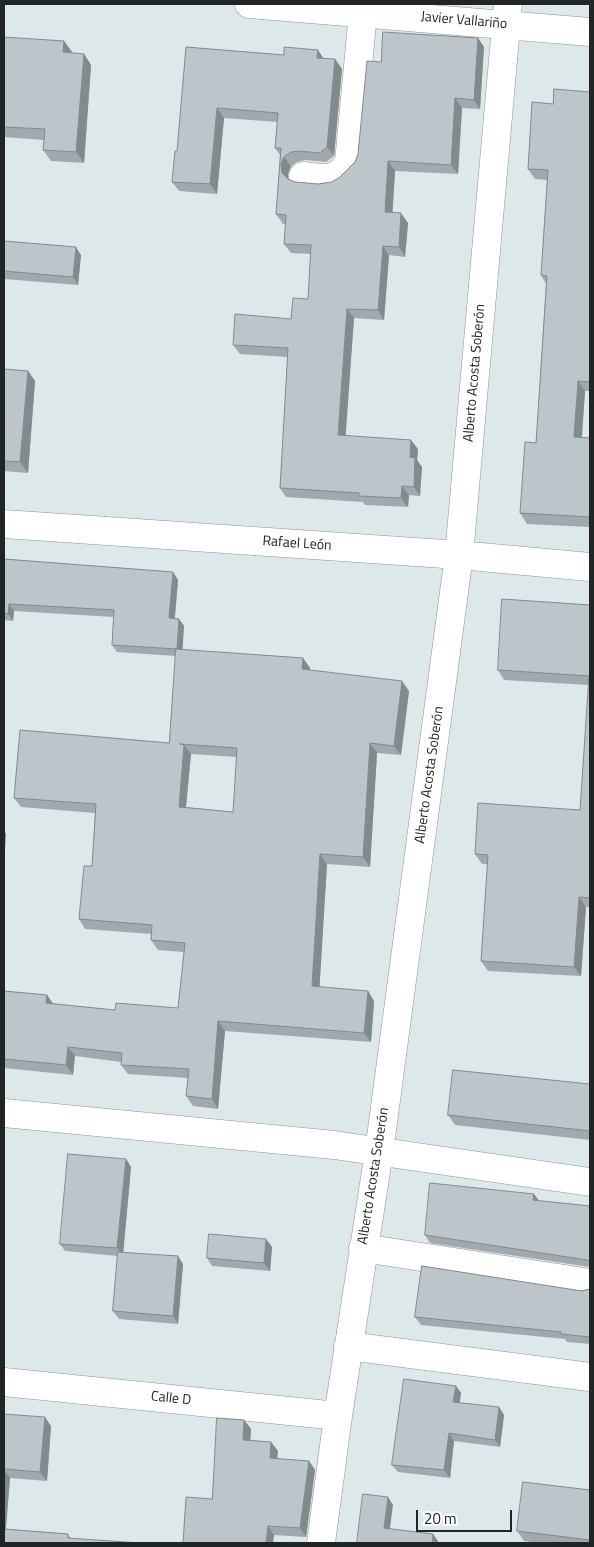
<!DOCTYPE html>
<html>
<head>
<meta charset="utf-8">
<style>
  body { margin:0 }
  #map { position:relative; width:594px; height:1547px; overflow:hidden; background:#dce8e9; font-family:"Titillium Web",sans-serif }
  canvas { display:block }
  .frame { position:absolute; inset:0; border:5px solid #212526; pointer-events:none }
  .scale { position:absolute; left:416px; top:1510px; width:96px; height:22px; box-sizing:border-box; border:2px solid #212526; border-top:0; padding-left:6px; font-size:15px; line-height:18px; white-space:nowrap; color:#212526; -webkit-text-stroke:4px #fff; paint-order:stroke }
</style>
</head>
<body>
<div id="map">
<canvas width="594" height="1547"></canvas>
<div class="frame"></div>
<div class="scale">20 m</div>
</div>
<script>
const g = document.querySelector('canvas').getContext('2d');
g.lineJoin = 'round';
function strokePath(path, color, width, dash) { g.strokeStyle = color; g.lineWidth = width; g.lineCap = dash ? 'butt' : 'round'; g.setLineDash(dash || []); g.stroke(path); }
function fill(path, color) { g.fillStyle = color; g.fill(path, 'evenodd'); }
function write(font, color, halo, rows, align = 'center') {
  g.font = font + ' "Titillium Web",sans-serif'; g.lineWidth = 4; g.setLineDash([]); g.textBaseline = 'middle'; g.strokeStyle = halo; g.fillStyle = color; for (const [text, x, y, turn = 0] of rows) {
    g.save(); g.translate(x, y); g.rotate((+turn || 0) * Math.PI / 180); g.textAlign = isNaN(turn) ? turn : align; if (halo) g.strokeText(text, 0, 0); g.fillText(text, 0, 0); g.restore();
  }
}
const minor = new Path2D(`
  M 249,4 L 590,32
  M 303,176 C 325,178 335,183 349,162 L 363,13
  M 4,524 L 459,555 L 590,567
  M 4,1113 L 334,1145 L 590,1182
  M 363,1248 L 590,1283
  M 348,1346 L 590,1377
  M 4,1382 L 338,1416
  M 321,1543 L 338,1416 L 379,1152 L 459,555 L 508,4`);
strokePath(minor, '#8a9697', 29);
strokePath(minor, '#fff', 28);
fill(new Path2D(`
  M 478,38 L 484,47 L 480,109 L 462,108 L 458,174 L 395,171 L 392,213 L 408,223 L 405,257 L 389,255 L 384,320 L 354,318 L 345,436 L 418,449 L 417,460 L 422,467 L 420,496 L 409,495 L 408,507 L 365,505 L 363,502 L 286,497 L 280,488 L 288,357 L 240,354 L 233,345 L 291,319 L 308,299 L 311,254 L 291,253 L 284,244 L 286,224 L 283,224 L 276,214 L 280,155 L 275,148 L 278,122 L 224,118 L 217,194 L 179,191 L 172,182 L 177,151 L 186,47 L 284,55 L 318,50 L 324,59 L 335,59 L 342,69 L 334,156 L 326,162 L 305,160 L 297,162 L 291,166 L 288,174 L 288,180 L 295,182 L 318,184 L 332,182 L 340,177 L 355,162 L 358,154 L 381,62 Z
  M 64,41 L 72,52 L 72,53 L 84,54 L 91,65 L 84,163 L 51,161 L 43,150 L 44,140 L 4,137 L 4,127 Z
  M 590,92 L 590,391 L 585,391 L 582,437 L 590,438 L 590,527 L 527,524 L 520,513 L 536,443 L 546,284 L 541,275 L 547,180 L 535,179 L 528,169 L 553,104 Z
  M 4,241 L 81,255 L 78,285 L 4,279 Z
  M 4,369 L 28,371 L 35,381 L 28,473 L 4,471 Z
  M 4,559 L 173,572 L 178,580 L 175,618 L 179,619 L 184,626 L 182,650 L 303,658 L 310,668 L 310,670 L 409,691 L 401,755 L 377,753 L 370,867 L 327,864 L 319,987 L 368,991 L 374,1001 L 371,1042 L 225,1031 L 218,1109 L 193,1106 L 186,1096 L 188,1078 L 128,1074 L 121,1065 L 121,1062 L 75,1056 L 73,1075 L 4,1068 L 4,991 L 47,995 L 53,1004 L 115,1010 L 178,1008 L 184,952 L 158,950 L 151,940 L 152,934 L 85,929 L 79,919 L 92,866 L 95,813 L 21,807 L 14,798 L 169,743 L 176,656 L 117,652 L 112,645 L 114,617 L 14,611 L 13,621 L 4,620 ZM 191,754 L 237,757 L 233,812 L 186,807 Z
  M 590,605 L 590,907 L 586,907 L 581,976 L 488,971 L 481,961 L 488,864 L 482,864 L 475,854 L 580,810 L 589,685 L 504,680 L 498,670 Z
  M 590,1084 L 590,1140 L 455,1125 L 448,1115 Z
  M 126,1159 L 131,1167 L 123,1252 L 183,1264 L 178,1324 L 119,1319 L 113,1311 L 118,1256 L 65,1251 L 60,1244 Z
  M 534,1194 L 539,1201 L 590,1206 L 590,1267 L 430,1243 L 425,1235 Z
  M 266,1239 L 272,1247 L 270,1271 L 212,1266 L 207,1258 Z
  M 590,1289 L 590,1344 L 567,1342 L 565,1339 L 421,1325 L 415,1317 Z
  M 456,1386 L 461,1393 L 459,1403 L 499,1407 L 504,1415 L 500,1447 L 454,1441 L 450,1478 L 398,1472 L 392,1465 Z
  M 4,1414 L 51,1426 L 47,1481 L 10,1478 L 6,1529 L 68,1534 L 71,1539 L 4,1543 Z
  M 244,1420 L 251,1429 L 250,1440 L 271,1442 L 278,1451 L 277,1459 L 309,1461 L 315,1470 L 306,1537 L 274,1535 L 212,1499 Z
  M 590,1490 L 590,1543 L 539,1543 L 524,1541 L 517,1531 Z`), '#a1a9ae');
fill(new Path2D(`
  M 478,38 L 484,47 L 480,109 L 474,100 Z
  M 64,41 L 72,52 L 71,63 L 63,52 Z
  M 318,50 L 324,60 L 317,58 Z
  M 84,54 L 91,65 L 84,163 L 76,152 Z
  M 335,59 L 342,69 L 334,156 L 327,147 Z
  M 455,98 L 462,108 L 458,174 L 451,165 Z
  M 217,108 L 224,118 L 217,194 L 210,184 Z
  M 284,157 L 291,166 L 288,174 L 289,183 L 282,173 L 281,164 Z
  M 388,161 L 395,171 L 392,222 L 385,212 Z
  M 401,213 L 408,223 L 405,257 L 399,247 Z
  M 383,246 L 389,255 L 384,320 L 378,310 Z
  M 76,247 L 81,255 L 78,285 L 73,277 Z
  M 347,309 L 354,318 L 345,445 L 338,435 Z
  M 28,371 L 35,381 L 28,473 L 20,462 Z
  M 578,381 L 585,391 L 581,447 L 574,437 Z
  M 411,440 L 418,449 L 417,460 L 422,467 L 420,496 L 414,487 L 410,457 Z
  M 402,486 L 409,495 L 408,507 L 401,498 Z
  M 173,572 L 178,580 L 174,625 L 169,618 Z
  M 9,604 L 14,611 L 13,621 L 8,614 Z
  M 179,619 L 184,626 L 182,657 L 177,649 Z
  M 303,658 L 310,668 L 309,679 L 302,669 Z
  M 402,681 L 409,691 L 401,755 L 394,746 Z
  M 370,743 L 377,753 L 370,867 L 363,857 Z
  M 184,745 L 191,754 L 185,816 L 179,807 Z
  M 4,830 L 6,834 L 4,866 Z
  M 320,854 L 327,864 L 319,996 L 312,986 Z
  M 579,897 L 586,907 L 581,976 L 574,967 Z
  M 368,991 L 374,1001 L 371,1042 L 364,1033 Z
  M 47,995 L 54,1005 L 46,1003 Z
  M 218,1021 L 225,1031 L 218,1109 L 212,1099 Z
  M 68,1047 L 75,1056 L 73,1075 L 66,1065 Z
  M 126,1159 L 131,1167 L 123,1256 L 117,1248 Z
  M 534,1194 L 540,1202 L 533,1200 Z
  M 266,1239 L 272,1247 L 270,1271 L 264,1263 Z
  M 178,1256 L 183,1264 L 178,1324 L 173,1316 Z
  M 456,1386 L 461,1393 L 459,1410 L 453,1402 Z
  M 499,1407 L 504,1415 L 500,1447 L 495,1440 Z
  M 45,1417 L 51,1426 L 47,1481 L 40,1472 Z
  M 244,1420 L 251,1429 L 250,1449 L 243,1440 Z
  M 449,1433 L 454,1441 L 450,1478 L 444,1470 Z
  M 271,1442 L 278,1451 L 276,1467 L 270,1458 Z
  M 309,1461 L 315,1470 L 306,1537 L 300,1528 Z
  M 4,1470 L 10,1478 L 5,1538 L 4,1536 Z
  M 388,1497 L 393,1505 L 389,1535 L 384,1528 Z
  M 268,1526 L 274,1535 L 273,1543 L 266,1543 Z
  M 433,1534 L 438,1541 L 438,1543 L 432,1543 Z`), '#838a8d');
const building = new Path2D(`
  M 383,32 L 478,38 L 474,100 L 455,98 L 451,165 L 388,161 L 385,212 L 401,213 L 399,247 L 383,246 L 378,310 L 347,309 L 338,435 L 411,440 L 410,457 L 415,458 L 414,487 L 402,486 L 401,498 L 359,496 L 359,493 L 280,488 L 288,348 L 233,345 L 235,314 L 291,319 L 293,298 L 308,299 L 311,245 L 284,244 L 286,215 L 276,214 L 281,148 L 275,148 L 278,113 L 217,108 L 210,184 L 172,182 L 175,151 L 177,151 L 186,47 L 284,55 L 284,47 L 318,50 L 317,58 L 335,59 L 327,147 L 320,153 L 298,151 L 291,152 L 284,157 L 281,164 L 282,173 L 288,179 L 295,182 L 318,184 L 332,182 L 340,177 L 355,162 L 358,154 L 367,61 L 381,62 Z
  M 4,37 L 64,41 L 63,52 L 84,54 L 76,152 L 43,150 L 45,129 L 4,127 Z
  M 554,89 L 590,92 L 590,382 L 578,381 L 574,437 L 590,438 L 590,517 L 520,513 L 525,442 L 536,443 L 547,276 L 541,275 L 548,170 L 528,169 L 532,102 L 553,104 Z
  M 4,241 L 76,247 L 73,277 L 4,271 Z
  M 4,369 L 28,371 L 20,462 L 4,461 Z
  M 4,559 L 173,572 L 169,618 L 179,619 L 177,649 L 112,645 L 114,610 L 9,604 L 8,614 L 4,613 Z
  M 502,599 L 590,605 L 590,898 L 579,897 L 574,967 L 481,961 L 488,855 L 475,854 L 478,803 L 580,810 L 589,676 L 498,670 Z
  M 176,649 L 303,658 L 302,669 L 402,681 L 394,746 L 370,743 L 363,857 L 320,854 L 312,986 L 368,991 L 364,1033 L 218,1021 L 212,1099 L 186,1096 L 189,1069 L 121,1065 L 122,1053 L 68,1047 L 66,1065 L 4,1059 L 4,991 L 47,995 L 46,1003 L 115,1010 L 116,1003 L 178,1008 L 185,943 L 151,940 L 152,925 L 79,919 L 84,866 L 92,866 L 96,804 L 14,798 L 20,730 L 169,743 ZM 180,744 L 237,748 L 233,812 L 179,807 L 184,745 Z
  M 453,1070 L 590,1084 L 590,1131 L 448,1115 Z
  M 68,1154 L 126,1159 L 117,1248 L 60,1244 Z
  M 430,1183 L 534,1194 L 533,1200 L 590,1206 L 590,1261 L 587,1260 L 425,1235 Z
  M 209,1234 L 266,1239 L 264,1263 L 207,1258 Z
  M 118,1252 L 178,1256 L 173,1316 L 113,1311 Z
  M 422,1266 L 582,1291 L 590,1289 L 590,1337 L 561,1334 L 561,1332 L 415,1317 Z
  M 404,1379 L 456,1386 L 453,1402 L 499,1407 L 495,1440 L 449,1433 L 444,1470 L 392,1465 Z
  M 4,1414 L 45,1417 L 40,1472 L 4,1469 Z
  M 217,1418 L 244,1420 L 243,1440 L 271,1442 L 270,1458 L 309,1461 L 300,1528 L 268,1526 L 266,1543 L 183,1543 L 186,1497 L 212,1499 Z
  M 523,1482 L 590,1490 L 590,1540 L 517,1531 Z
  M 363,1494 L 388,1497 L 384,1528 L 433,1534 L 432,1543 L 357,1543 Z
  M 4,1529 L 68,1534 L 68,1538 L 140,1543 L 4,1543 Z`);
fill(building, '#bbc5ca');
strokePath(building, '#838a8d', 1);
write('14px', '#212526', '#fff', [
  ["Javier Vallariño",464,21,5],
  ["Alberto Acosta Soberón",475,373,-85],
  ["Rafael León",297,544,4],
  ["Alberto Acosta Soberón",430,775,-82],
  ["Alberto Acosta Soberón",374,1176,-81],
  ["Calle D",171,1399,6]
]);
</script>
</body>
</html>
